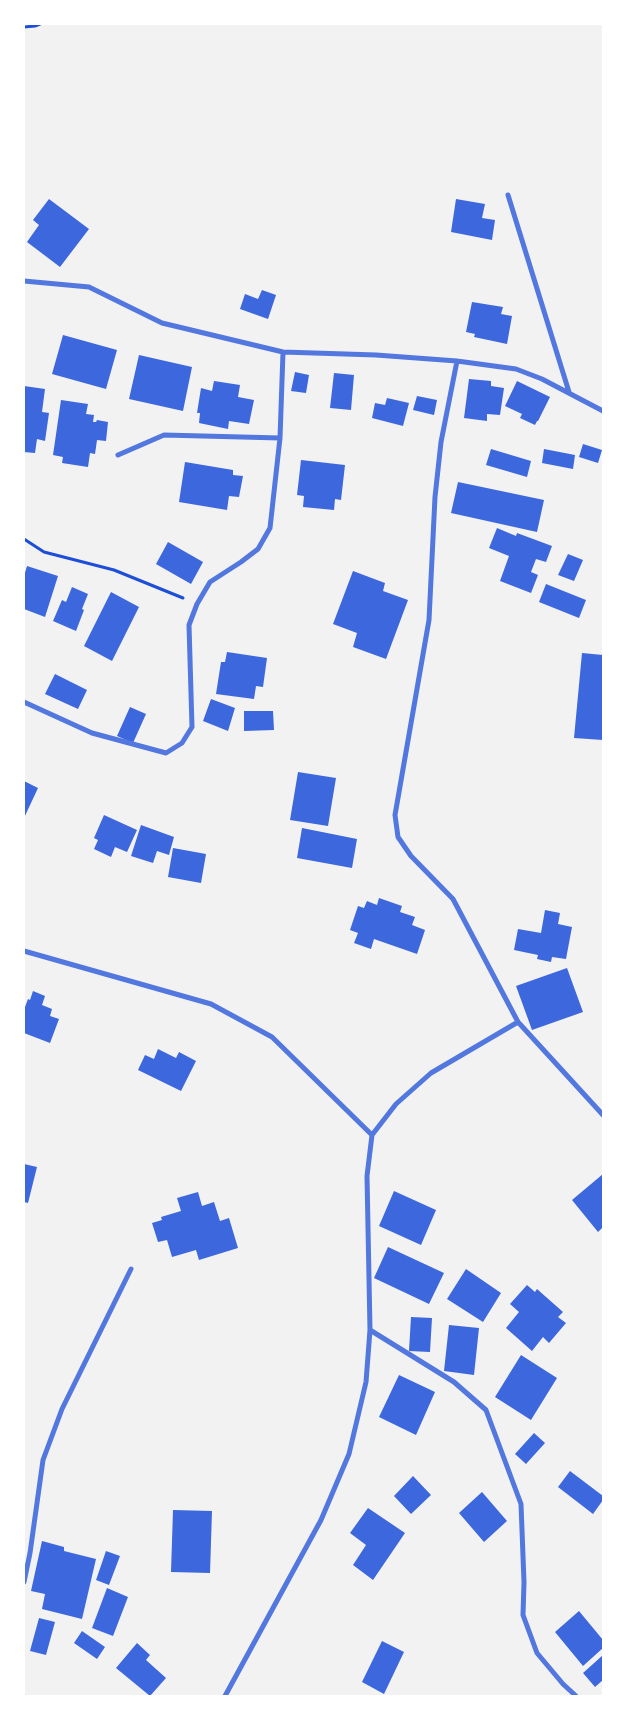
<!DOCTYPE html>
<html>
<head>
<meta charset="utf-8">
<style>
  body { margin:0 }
  #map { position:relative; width:627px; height:1720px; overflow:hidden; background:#f2f2f2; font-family:Montserrat,sans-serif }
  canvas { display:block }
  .frame { position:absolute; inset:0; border:25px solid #fff; pointer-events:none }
</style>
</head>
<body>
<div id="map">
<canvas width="627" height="1720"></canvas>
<div class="frame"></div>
</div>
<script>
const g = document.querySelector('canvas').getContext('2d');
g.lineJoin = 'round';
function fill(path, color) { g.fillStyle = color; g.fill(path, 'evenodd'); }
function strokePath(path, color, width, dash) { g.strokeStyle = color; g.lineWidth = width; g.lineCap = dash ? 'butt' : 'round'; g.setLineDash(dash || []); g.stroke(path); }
fill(new Path2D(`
  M 49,199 L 89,229 L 60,267 L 27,242 L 39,225 L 33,220 Z
  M 456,199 L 485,204 L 482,218 L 495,220 L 492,240 L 451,232 Z
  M 262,290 L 276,295 L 268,319 L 240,309 L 245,294 L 258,299 Z
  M 472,302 L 503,307 L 501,314 L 512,316 L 507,344 L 474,337 L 475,334 L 466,332 Z
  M 63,335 L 117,350 L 106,389 L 52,374 Z
  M 139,355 L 192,367 L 183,411 L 129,399 Z
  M 295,372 L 309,375 L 306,393 L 291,391 Z
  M 334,373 L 354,375 L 351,410 L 330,408 Z
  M 469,379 L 491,381 L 491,386 L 504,388 L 500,415 L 487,414 L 487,421 L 464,418 Z
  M 214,381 L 240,385 L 238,397 L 254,400 L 249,424 L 229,421 L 228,429 L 199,423 L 200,413 L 197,413 L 201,388 L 212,391 Z
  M 517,381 L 550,397 L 538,421 L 537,421 L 535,425 L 520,418 L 522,414 L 505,406 Z
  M 24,386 L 45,389 L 42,412 L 49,413 L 45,441 L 37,439 L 35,453 L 24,452 Z
  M 417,396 L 437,400 L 434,415 L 413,410 Z
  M 387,398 L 409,403 L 403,426 L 372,418 L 375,403 L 385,405 Z
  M 61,400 L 88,404 L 86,414 L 94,415 L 93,422 L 96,422 L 97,420 L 108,422 L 106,441 L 97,440 L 95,454 L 90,453 L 88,467 L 62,463 L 63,457 L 53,455 Z
  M 583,444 L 602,450 L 598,463 L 579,457 Z
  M 491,449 L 531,461 L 527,477 L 486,465 Z
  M 544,449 L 575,455 L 573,469 L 542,463 Z
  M 301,460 L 345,465 L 341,500 L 335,499 L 334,510 L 303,507 L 304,496 L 297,495 Z
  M 185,462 L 233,470 L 233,475 L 243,476 L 239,497 L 229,496 L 227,510 L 179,502 Z
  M 458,482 L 544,500 L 537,532 L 451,513 Z
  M 497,528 L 516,536 L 517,533 L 552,546 L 546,562 L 536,559 L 531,572 L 538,575 L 531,593 L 500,581 L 509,556 L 489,548 Z
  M 168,542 L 203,562 L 191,584 L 156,564 Z
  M 568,554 L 583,560 L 574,581 L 558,575 Z
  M 27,566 L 58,576 L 45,617 L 24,609 L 24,576 Z
  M 353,571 L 385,583 L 383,591 L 408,600 L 386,659 L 353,647 L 357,633 L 333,624 Z
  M 546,584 L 586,600 L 579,618 L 539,602 Z
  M 72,587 L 88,594 L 82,609 L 84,610 L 76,631 L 53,621 L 62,600 L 66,602 Z
  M 111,592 L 139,607 L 112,661 L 84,646 Z
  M 227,652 L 267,658 L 263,687 L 256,686 L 254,699 L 216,694 L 221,662 L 225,662 Z
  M 582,653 L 603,655 L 603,740 L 574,738 Z
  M 55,674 L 87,690 L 78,709 L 45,694 Z
  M 211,699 L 235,708 L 228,731 L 203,721 Z
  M 130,707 L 146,714 L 133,743 L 117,736 Z
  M 244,711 L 273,711 L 274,730 L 244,731 Z
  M 298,772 L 336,778 L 328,826 L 290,820 Z
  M 24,781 L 38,788 L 24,818 Z
  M 104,815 L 137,830 L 127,852 L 115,847 L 111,857 L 94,849 L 98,840 L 94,838 Z
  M 141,825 L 174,837 L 169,855 L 157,851 L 153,863 L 131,856 Z
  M 302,828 L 357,839 L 352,868 L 297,858 Z
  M 173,848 L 206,854 L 201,883 L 168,877 Z
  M 379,898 L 402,906 L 400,912 L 415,917 L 412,925 L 425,930 L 417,954 L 374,939 L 371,949 L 354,943 L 358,933 L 350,930 L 358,906 L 364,908 L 367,901 L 377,905 Z
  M 545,910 L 560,913 L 558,924 L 572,927 L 566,959 L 552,957 L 551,962 L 537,959 L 538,955 L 514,950 L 518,929 L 541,933 Z
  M 567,968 L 583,1012 L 532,1030 L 516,986 Z
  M 33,991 L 45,996 L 42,1005 L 52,1009 L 50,1016 L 59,1019 L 50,1043 L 24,1033 L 24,1007 L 25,1007 L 28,999 L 30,1000 Z
  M 158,1049 L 176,1058 L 179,1052 L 196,1061 L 181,1091 L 138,1070 L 145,1055 L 154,1059 Z
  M 24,1164 L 37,1167 L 28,1203 L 24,1202 Z
  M 603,1174 L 603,1227 L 598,1232 L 572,1200 Z
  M 394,1191 L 436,1210 L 421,1245 L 379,1226 Z
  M 198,1192 L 202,1206 L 214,1202 L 220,1221 L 229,1218 L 238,1248 L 199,1260 L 196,1250 L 172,1257 L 167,1240 L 158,1242 L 152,1223 L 162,1220 L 161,1217 L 181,1211 L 177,1198 Z
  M 388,1247 L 444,1273 L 429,1304 L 374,1278 Z
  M 466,1269 L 501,1293 L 483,1322 L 447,1299 Z
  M 527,1285 L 535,1292 L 537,1289 L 563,1312 L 558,1317 L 566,1323 L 549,1343 L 543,1337 L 532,1351 L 506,1328 L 519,1312 L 510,1304 Z
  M 411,1317 L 432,1318 L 430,1352 L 409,1351 Z
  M 449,1325 L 479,1328 L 474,1375 L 444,1371 Z
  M 521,1355 L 557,1378 L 531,1420 L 495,1397 Z
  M 399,1375 L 435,1392 L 416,1435 L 379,1417 Z
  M 534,1433 L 545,1443 L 526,1464 L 515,1454 Z
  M 570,1471 L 603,1496 L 603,1500 L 593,1514 L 558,1487 Z
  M 413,1476 L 431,1495 L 411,1514 L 394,1496 Z
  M 482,1492 L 507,1521 L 484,1542 L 459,1513 Z
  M 368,1508 L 405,1533 L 373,1580 L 353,1565 L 366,1545 L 350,1533 Z
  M 173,1510 L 212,1511 L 210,1573 L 171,1572 Z
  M 42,1541 L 64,1547 L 64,1551 L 96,1559 L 82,1619 L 42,1609 L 45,1594 L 31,1591 Z
  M 106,1551 L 120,1556 L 109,1585 L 96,1580 Z
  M 107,1588 L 128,1597 L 113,1636 L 92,1628 Z
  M 579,1611 L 603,1640 L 603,1648 L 583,1666 L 555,1632 Z
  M 39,1618 L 55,1622 L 46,1655 L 30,1651 Z
  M 82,1631 L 105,1647 L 97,1659 L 74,1643 Z
  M 382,1641 L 404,1652 L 384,1694 L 362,1682 Z
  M 137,1643 L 150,1655 L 146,1660 L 166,1678 L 150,1696 L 116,1668 Z
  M 603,1655 L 603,1680 L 595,1687 L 583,1673 Z`), '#3d67dc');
strokePath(new Path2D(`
  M 24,27 L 35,26 L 40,24
  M 24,539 L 44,552 L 114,570 L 183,598`), '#1d4ed8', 3);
strokePath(new Path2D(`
  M 508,195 L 569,392
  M 24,281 L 89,287 L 162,323 L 283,352 L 376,355 L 457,361 L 516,369 L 542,379 L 603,411
  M 457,361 L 441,442 L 435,497 L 429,620 L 395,815 L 398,837 L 411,856 L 453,899 L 518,1022 L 603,1115
  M 118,455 L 164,435 L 280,438
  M 24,702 L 92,733 L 166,753 L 182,743 L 192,727 L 189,625 L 197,604 L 210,582 L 241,562 L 258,549 L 270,528 L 280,438 L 283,352
  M 24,951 L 211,1004 L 272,1037 L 372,1135
  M 370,1330 L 454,1382 L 486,1410 L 521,1504 L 524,1582 L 523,1615 L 537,1653 L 563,1684 L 576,1696
  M 24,1582 L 30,1553 L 43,1460 L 62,1409 L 131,1269
  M 225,1696 L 321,1520 L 349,1454 L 366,1382 L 370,1330 L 367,1176 L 372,1135 L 396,1104 L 431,1073 L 518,1022`), '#5277de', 5);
</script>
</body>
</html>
